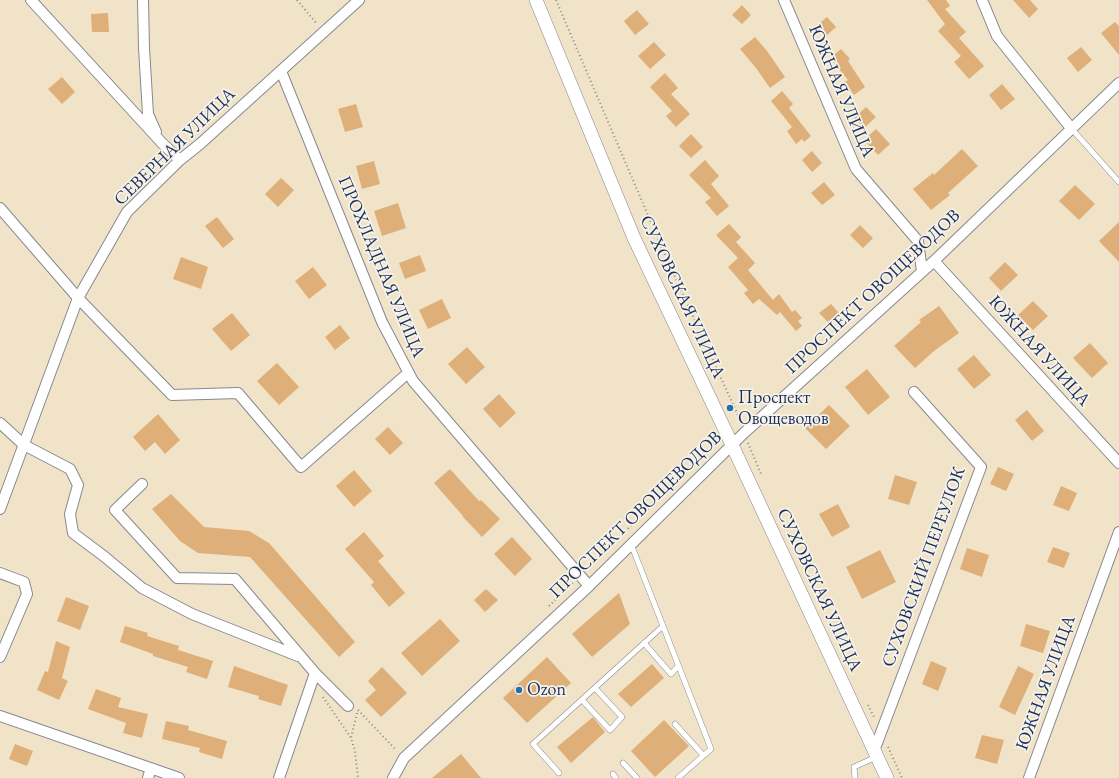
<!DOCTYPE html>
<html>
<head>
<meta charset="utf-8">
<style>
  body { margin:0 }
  canvas { display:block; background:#f1e3c7 }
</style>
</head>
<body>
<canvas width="1119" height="778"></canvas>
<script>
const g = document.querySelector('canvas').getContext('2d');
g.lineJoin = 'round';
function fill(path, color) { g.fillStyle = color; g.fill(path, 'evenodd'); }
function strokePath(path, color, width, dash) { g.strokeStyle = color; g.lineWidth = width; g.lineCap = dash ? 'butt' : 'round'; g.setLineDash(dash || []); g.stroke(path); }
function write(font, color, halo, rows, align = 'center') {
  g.font = font + ' "EB Garamond",serif'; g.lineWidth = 3.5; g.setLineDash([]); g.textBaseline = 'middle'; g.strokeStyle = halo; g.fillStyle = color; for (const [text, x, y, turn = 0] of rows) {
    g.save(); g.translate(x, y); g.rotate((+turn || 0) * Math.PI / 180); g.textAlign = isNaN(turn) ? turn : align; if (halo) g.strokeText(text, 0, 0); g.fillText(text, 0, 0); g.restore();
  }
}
fill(new Path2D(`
  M 927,0 L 946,0 L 950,6 L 945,9 L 966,32 L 959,38 L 984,66 L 969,79 L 954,62 L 961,56 L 938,31 L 945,24 Z
  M 1013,0 L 1030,0 L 1038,9 L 1029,18 Z
  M 742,5 L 751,15 L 742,24 L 732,15 Z
  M 637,10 L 649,24 L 635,35 L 624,21 Z
  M 108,13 L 109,32 L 92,32 L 91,14 Z
  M 827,17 L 836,27 L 825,37 L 816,26 Z
  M 1115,22 L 1119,26 L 1119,55 L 1101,33 Z
  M 755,37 L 767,51 L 785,77 L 770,88 L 756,68 L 740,49 Z
  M 654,42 L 666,55 L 650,69 L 638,56 Z
  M 1081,47 L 1092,60 L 1078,72 L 1067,58 Z
  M 841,49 L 850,59 L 848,61 L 865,87 L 854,95 L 845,82 L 848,80 L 830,58 Z
  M 665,73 L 678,88 L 671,94 L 690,114 L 676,127 L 666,116 L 672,111 L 650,87 Z
  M 62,77 L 75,92 L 62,104 L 48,89 Z
  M 1002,84 L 1015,99 L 1001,110 L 989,95 Z
  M 782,91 L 793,104 L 789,108 L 811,136 L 804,142 L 802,139 L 796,144 L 787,131 L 792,127 L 771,101 Z
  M 356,104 L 363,127 L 345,132 L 338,109 Z
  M 866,107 L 876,117 L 864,128 L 854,118 Z
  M 876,129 L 890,144 L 878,155 L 864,140 Z
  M 691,134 L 703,147 L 691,158 L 679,146 Z
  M 962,149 L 978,166 L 948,193 L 950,195 L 931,210 L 913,189 L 933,173 L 934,175 Z
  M 812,151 L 822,163 L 812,172 L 802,160 Z
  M 705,160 L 719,176 L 711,184 L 729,206 L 717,216 L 705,202 L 711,198 L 689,175 Z
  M 374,161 L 380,184 L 362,189 L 356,166 Z
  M 281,178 L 294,190 L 278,207 L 265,194 Z
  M 824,182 L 835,195 L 822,205 L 811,193 Z
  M 1075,185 L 1095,204 L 1079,220 L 1059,201 Z
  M 398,203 L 406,228 L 382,236 L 374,211 Z
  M 217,217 L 234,239 L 223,248 L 205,226 Z
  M 1119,222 L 1119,262 L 1099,241 Z
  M 729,224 L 741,237 L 736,242 L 755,263 L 748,270 L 773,300 L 779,294 L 792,312 L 795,310 L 802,318 L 798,321 L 802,326 L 796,331 L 780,312 L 777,315 L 759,299 L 753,304 L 744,293 L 748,290 L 728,267 L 738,258 L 716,235 Z
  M 860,225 L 873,238 L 863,248 L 850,235 Z
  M 420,255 L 426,271 L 405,279 L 399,263 Z
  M 181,257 L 208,267 L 201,289 L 173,279 Z
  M 1005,262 L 1018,275 L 1001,291 L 989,278 Z
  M 313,267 L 327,285 L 309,299 L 295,281 Z
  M 442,299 L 451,318 L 428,329 L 419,310 Z
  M 1033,301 L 1048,316 L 1033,330 L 1018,315 Z
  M 831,304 L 839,313 L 828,322 L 819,313 Z
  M 939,306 L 959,333 L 934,351 L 915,368 L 894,346 L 921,322 L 919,320 Z
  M 232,313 L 250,335 L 231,351 L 212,329 Z
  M 340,325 L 350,338 L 335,350 L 325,337 Z
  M 1090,343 L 1108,363 L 1092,378 L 1073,358 Z
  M 467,347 L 485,367 L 466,384 L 448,364 Z
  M 974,355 L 991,375 L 974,389 L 957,369 Z
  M 277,363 L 299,387 L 279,405 L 257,381 Z
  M 867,369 L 890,397 L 868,415 L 845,387 Z
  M 499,394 L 516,413 L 500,428 L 483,409 Z
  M 829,405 L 850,426 L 826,449 L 805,428 Z
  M 1027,410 L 1044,431 L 1032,441 L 1015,420 Z
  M 158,414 L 180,440 L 165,454 L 155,442 L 145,451 L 133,437 Z
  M 388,427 L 403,443 L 390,455 L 375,439 Z
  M 998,467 L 1014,474 L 1006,491 L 990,484 Z
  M 450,469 L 479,501 L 481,500 L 500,519 L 482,537 L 463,517 L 463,516 L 434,483 Z
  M 354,470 L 372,491 L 354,507 L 336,486 Z
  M 895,475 L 917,482 L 909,505 L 888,499 Z
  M 1061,486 L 1077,493 L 1069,511 L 1053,505 Z
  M 171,494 L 204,527 L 249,531 L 269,543 L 355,642 L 339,657 L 250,557 L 198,553 L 180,541 L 152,509 Z
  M 838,504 L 850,527 L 832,537 L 819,514 Z
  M 364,532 L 384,556 L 378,561 L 405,593 L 389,607 L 371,585 L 374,582 L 345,549 Z
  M 512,537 L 532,559 L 515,576 L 494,554 Z
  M 1053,547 L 1070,553 L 1064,568 L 1047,562 Z
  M 967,548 L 989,555 L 982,577 L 960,569 Z
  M 880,550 L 896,582 L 862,599 L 846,567 Z
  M 486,589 L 498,600 L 485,612 L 474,600 Z
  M 619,593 L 630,624 L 592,657 L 572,634 Z
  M 66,597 L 89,606 L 80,630 L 57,621 Z
  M 440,619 L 460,641 L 422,676 L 401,653 Z
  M 1026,624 L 1050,631 L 1043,653 L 1020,646 Z
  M 125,626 L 148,633 L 147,636 L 179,646 L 178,650 L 213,661 L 207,679 L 186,672 L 188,667 L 153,656 L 153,654 L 120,642 Z
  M 56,641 L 70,647 L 62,678 L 68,681 L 59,700 L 37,690 L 45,671 L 48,672 Z
  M 547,657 L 571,683 L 527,723 L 503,698 Z
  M 931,661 L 947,668 L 938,691 L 922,684 Z
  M 652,664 L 664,678 L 631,707 L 618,694 Z
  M 234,666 L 288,685 L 281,706 L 258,699 L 259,696 L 228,687 Z
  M 1018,666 L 1034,674 L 1015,715 L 999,707 Z
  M 382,667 L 407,693 L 381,717 L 365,700 L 376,690 L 368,681 Z
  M 96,689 L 121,698 L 118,707 L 148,714 L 142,738 L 123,733 L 126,723 L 88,709 Z
  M 593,717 L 605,732 L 571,763 L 557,747 Z
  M 664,720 L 689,746 L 655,777 L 631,751 Z
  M 166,721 L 189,726 L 188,730 L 227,741 L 222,759 L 199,752 L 200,748 L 162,739 Z
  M 982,735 L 1004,740 L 997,764 L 975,758 Z
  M 15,744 L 33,751 L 27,766 L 9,759 Z
  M 461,754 L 481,778 L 432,778 Z`), '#deaf78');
const service = new Path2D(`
  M 1071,128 L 1119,182
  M 631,544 L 711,749 L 678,778
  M 644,643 L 671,674 L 678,666
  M 582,700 L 610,730 L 622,717 L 595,688
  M 675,724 L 703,755
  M 623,763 L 637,778
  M 559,773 L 533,744 L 663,626
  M 613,774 L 616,778
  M 855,778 L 854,767 L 876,757`);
const minor = new Path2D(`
  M 31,0 L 162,143 L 180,160
  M 143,0 L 144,48 L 148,114 L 156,132
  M 784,0 L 856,169 L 918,241 L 922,271
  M 982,0 L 997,36 L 1071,128
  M 281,71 L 382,322 L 413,381 L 589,586
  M 0,208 L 78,298 L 172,395 L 238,393 L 301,467 L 408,373
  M 934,261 L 1119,463
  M 0,423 L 24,445 L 70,469 L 78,485 L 70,514 L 73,533 L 105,557 L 142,588 L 192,614 L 298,656
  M 142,484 L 115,510 L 177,578 L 235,579 L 315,673 L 279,778
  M 0,509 L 78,298 L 127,212 L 180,160 L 200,144 L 359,0
  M 0,573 L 24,582 L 27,594 L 0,657
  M 315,673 L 348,706
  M 0,716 L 179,778
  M 874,751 L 981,467 L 914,392
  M 148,778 L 151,768
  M 393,778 L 404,758 L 589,586 L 744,433 L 934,261 L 1119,83
  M 1029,778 L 1119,532`);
const tertiary = new Path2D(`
  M 536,0 L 634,238 L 726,432 L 887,778`);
strokePath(service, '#868992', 6);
strokePath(minor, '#868992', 12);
strokePath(tertiary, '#868992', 14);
strokePath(new Path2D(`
  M 297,0 L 317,24
  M 556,0 L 662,248 L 741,422
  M 748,443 L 761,474
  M 588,568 L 717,441
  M 549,606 L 573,583
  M 323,697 L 351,738
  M 868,705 L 875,719
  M 358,710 L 396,750
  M 357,713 L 351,738 L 355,751 L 358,778
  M 888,747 L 902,778`), '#868992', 2, [1, 3]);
strokePath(service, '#fff', 5);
strokePath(minor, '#fff', 10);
strokePath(tertiary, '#fff', 13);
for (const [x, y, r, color] of [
  [730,408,4,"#1f6fb2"],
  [519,690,4,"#1f6fb2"]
]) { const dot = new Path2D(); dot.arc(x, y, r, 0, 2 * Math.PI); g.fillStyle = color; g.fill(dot); strokePath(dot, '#f7f3e8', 1.5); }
write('18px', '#1b2f5e', '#f7f3e8', [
  ["ЮЖНАЯ УЛИЦА",841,91,67],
  ["СЕВЕРНАЯ УЛИЦА",175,147,-44],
  ["ПРОХЛАДНАЯ УЛИЦА",381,267,67],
  ["ПРОСПЕКТ ОВОЩЕВОДОВ",873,292,-43],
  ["СУХОВСКАЯ УЛИЦА",682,297,65],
  ["ЮЖНАЯ УЛИЦА",1039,351,48],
  ["ПРОСПЕКТ ОВОЩЕВОДОВ",636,515,-44],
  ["СУХОВСКИЙ ПЕРЕУЛОК",924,567,-70],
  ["СУХОВСКАЯ УЛИЦА",819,590,65],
  ["ЮЖНАЯ УЛИЦА",1046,683,-70]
]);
write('18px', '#1b2f5e', '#f7f3e8', [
  ["Проспект",738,398],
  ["Овощеводов",738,419],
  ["Ozon",527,690]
], 'left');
</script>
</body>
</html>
